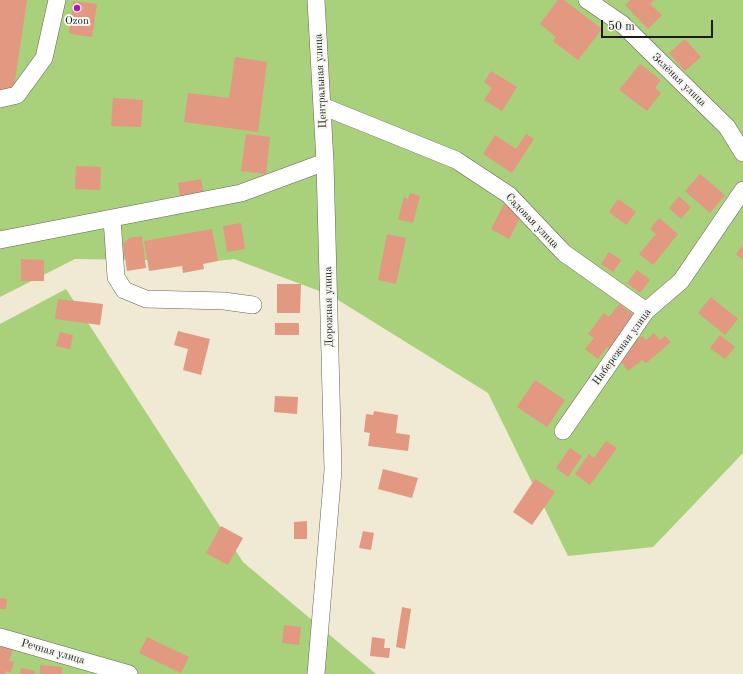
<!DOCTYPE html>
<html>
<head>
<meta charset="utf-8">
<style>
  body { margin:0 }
  #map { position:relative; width:743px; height:674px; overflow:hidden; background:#f0e9d4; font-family:"Old Standard TT",serif }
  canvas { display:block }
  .scale { position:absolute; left:601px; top:20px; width:112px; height:18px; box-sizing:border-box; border:2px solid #1c1c1c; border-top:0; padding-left:5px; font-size:12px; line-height:14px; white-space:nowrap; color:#1c1c1c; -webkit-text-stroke:3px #f6f6f2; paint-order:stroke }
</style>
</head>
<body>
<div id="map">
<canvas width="743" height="674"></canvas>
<div class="scale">50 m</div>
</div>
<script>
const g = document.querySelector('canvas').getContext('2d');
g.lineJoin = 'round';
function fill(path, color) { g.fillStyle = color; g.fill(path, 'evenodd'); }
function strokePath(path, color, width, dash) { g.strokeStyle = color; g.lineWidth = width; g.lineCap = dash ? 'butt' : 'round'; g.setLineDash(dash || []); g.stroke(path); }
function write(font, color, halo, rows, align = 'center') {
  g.font = font + ' "Old Standard TT",serif'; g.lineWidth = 4; g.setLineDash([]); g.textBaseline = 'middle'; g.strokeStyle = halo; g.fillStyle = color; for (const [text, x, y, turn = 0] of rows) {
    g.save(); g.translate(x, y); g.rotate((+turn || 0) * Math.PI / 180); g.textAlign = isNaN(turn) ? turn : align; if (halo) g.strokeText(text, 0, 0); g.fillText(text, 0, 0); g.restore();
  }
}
fill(new Path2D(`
  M 0,0 L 743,0 L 743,453 L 653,547 L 568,556 L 488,393 L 330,295 L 234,259 L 218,261 L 75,259 L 0,297 Z
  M 66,289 L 243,562 L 376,674 L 0,674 L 0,324 Z`), '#a9d07a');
fill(new Path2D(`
  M 0,0 L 27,0 L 13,94 L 0,92 Z
  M 558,0 L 564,0 L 602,29 L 578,60 L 553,41 L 556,37 L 540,24 Z
  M 630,0 L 654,0 L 650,4 L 662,15 L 648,29 L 625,5 Z
  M 73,1 L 97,4 L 92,37 L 71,34 L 69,32 Z
  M 685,39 L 701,57 L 685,71 L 669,53 Z
  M 235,57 L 267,62 L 258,132 L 184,122 L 188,93 L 229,98 Z
  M 640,64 L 661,80 L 655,88 L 661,93 L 647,111 L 619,90 Z
  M 491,71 L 517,87 L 502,111 L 484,100 L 492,88 L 484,82 Z
  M 113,98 L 143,100 L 141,127 L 111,126 Z
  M 246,134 L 270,137 L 266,174 L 241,171 Z
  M 526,134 L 534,139 L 512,173 L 483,154 L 495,135 L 516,149 Z
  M 76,166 L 101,167 L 100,190 L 75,189 Z
  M 700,174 L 725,195 L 710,213 L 685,191 Z
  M 201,179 L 204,195 L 180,199 L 178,183 Z
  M 410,193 L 420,196 L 413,223 L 398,219 L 404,197 L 408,199 Z
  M 679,196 L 691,207 L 681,219 L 669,208 Z
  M 618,199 L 636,212 L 626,225 L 609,212 Z
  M 504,204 L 522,214 L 509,239 L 491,229 Z
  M 659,218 L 678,234 L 653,265 L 639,254 L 656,234 L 650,229 Z
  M 241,223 L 245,249 L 227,252 L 223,226 Z
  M 212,229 L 218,261 L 203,264 L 204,269 L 183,273 L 182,266 L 149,271 L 144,241 Z
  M 387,234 L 406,238 L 396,284 L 378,280 Z
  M 142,236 L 146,268 L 127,271 L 123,244 L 129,238 Z
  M 743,245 L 743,260 L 736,254 Z
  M 609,252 L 621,260 L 613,272 L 601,264 Z
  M 21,259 L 44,260 L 44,281 L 21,281 Z
  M 637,270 L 650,280 L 640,293 L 627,283 Z
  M 277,284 L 301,284 L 300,313 L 277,313 Z
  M 711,297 L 738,319 L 725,335 L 698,313 Z
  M 58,299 L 103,304 L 100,325 L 55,319 Z
  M 619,304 L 637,317 L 612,351 L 607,347 L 598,359 L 585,349 L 594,338 L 588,334 L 604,313 L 609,317 Z
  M 275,323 L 299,323 L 299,335 L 275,335 Z
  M 178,331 L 210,339 L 201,375 L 183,370 L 188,349 L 174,345 Z
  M 60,332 L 73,335 L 70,349 L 56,346 Z
  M 654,333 L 660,340 L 665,336 L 671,342 L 646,363 L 642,360 L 628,371 L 617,357 L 642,336 L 646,340 Z
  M 720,335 L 735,347 L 725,359 L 710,348 Z
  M 535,380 L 565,400 L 547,427 L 517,407 Z
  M 275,396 L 298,397 L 297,414 L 274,412 Z
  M 374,411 L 398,415 L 396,433 L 410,435 L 408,451 L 368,446 L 370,433 L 364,432 L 366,414 L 373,415 Z
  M 606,441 L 617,448 L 590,485 L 575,474 L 589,454 L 594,458 Z
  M 570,448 L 582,456 L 568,477 L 556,468 Z
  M 383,469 L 418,478 L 412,498 L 378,489 Z
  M 535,479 L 555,492 L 532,525 L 513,512 Z
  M 307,521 L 307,539 L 294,539 L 294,522 Z
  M 221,526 L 243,538 L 228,565 L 206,553 Z
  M 363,531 L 374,533 L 371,550 L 359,548 Z
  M 0,598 L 7,599 L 6,609 L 0,609 Z
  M 402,607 L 411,609 L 405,649 L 396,647 Z
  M 284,625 L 301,627 L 299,645 L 282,643 Z
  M 147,637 L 189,657 L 181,673 L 139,653 Z
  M 372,637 L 385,639 L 384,648 L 390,648 L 389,658 L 370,656 Z
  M 1,646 L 13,649 L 9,661 L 14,662 L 11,673 L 6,671 L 5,674 L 0,674 L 0,651 Z
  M 40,665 L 62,667 L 62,674 L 40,674 Z
  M 21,668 L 35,671 L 35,674 L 20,674 Z`), '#e39882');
const minor = new Path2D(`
  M 316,0 L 325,162 L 333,470 L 316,674
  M 587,0 L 622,24 L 727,127 L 743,153
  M 0,99 L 17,95 L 44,58 L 57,0
  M 322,106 L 456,160 L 509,195 L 564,253 L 646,311
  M 112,219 L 116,277 L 124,290 L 146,299 L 224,301 L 253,305
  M 0,240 L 241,193 L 325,162
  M 563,431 L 646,311 L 681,281 L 743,190
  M 0,637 L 129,674`);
strokePath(minor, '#66645c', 18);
strokePath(minor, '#fff', 17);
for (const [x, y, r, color] of [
  [77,8,4,"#b5179e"]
]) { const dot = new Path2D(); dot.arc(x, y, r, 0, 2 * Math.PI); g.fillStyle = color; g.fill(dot); strokePath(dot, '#f6f6f2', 1.5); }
write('11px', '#1c1c1c', '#f6f6f2', [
  ["Ozon",77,21]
]);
write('11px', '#1c1c1c', '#f6f6f2', [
  ["Зелёная улица",679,80,44],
  ["Центральная улица",321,81,-93],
  ["Садовая улица",532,221,46],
  ["Дорожная улица",329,307,-91],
  ["Набережная улица",622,347,-54],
  ["Речная улица",53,652,16]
]);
</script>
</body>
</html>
